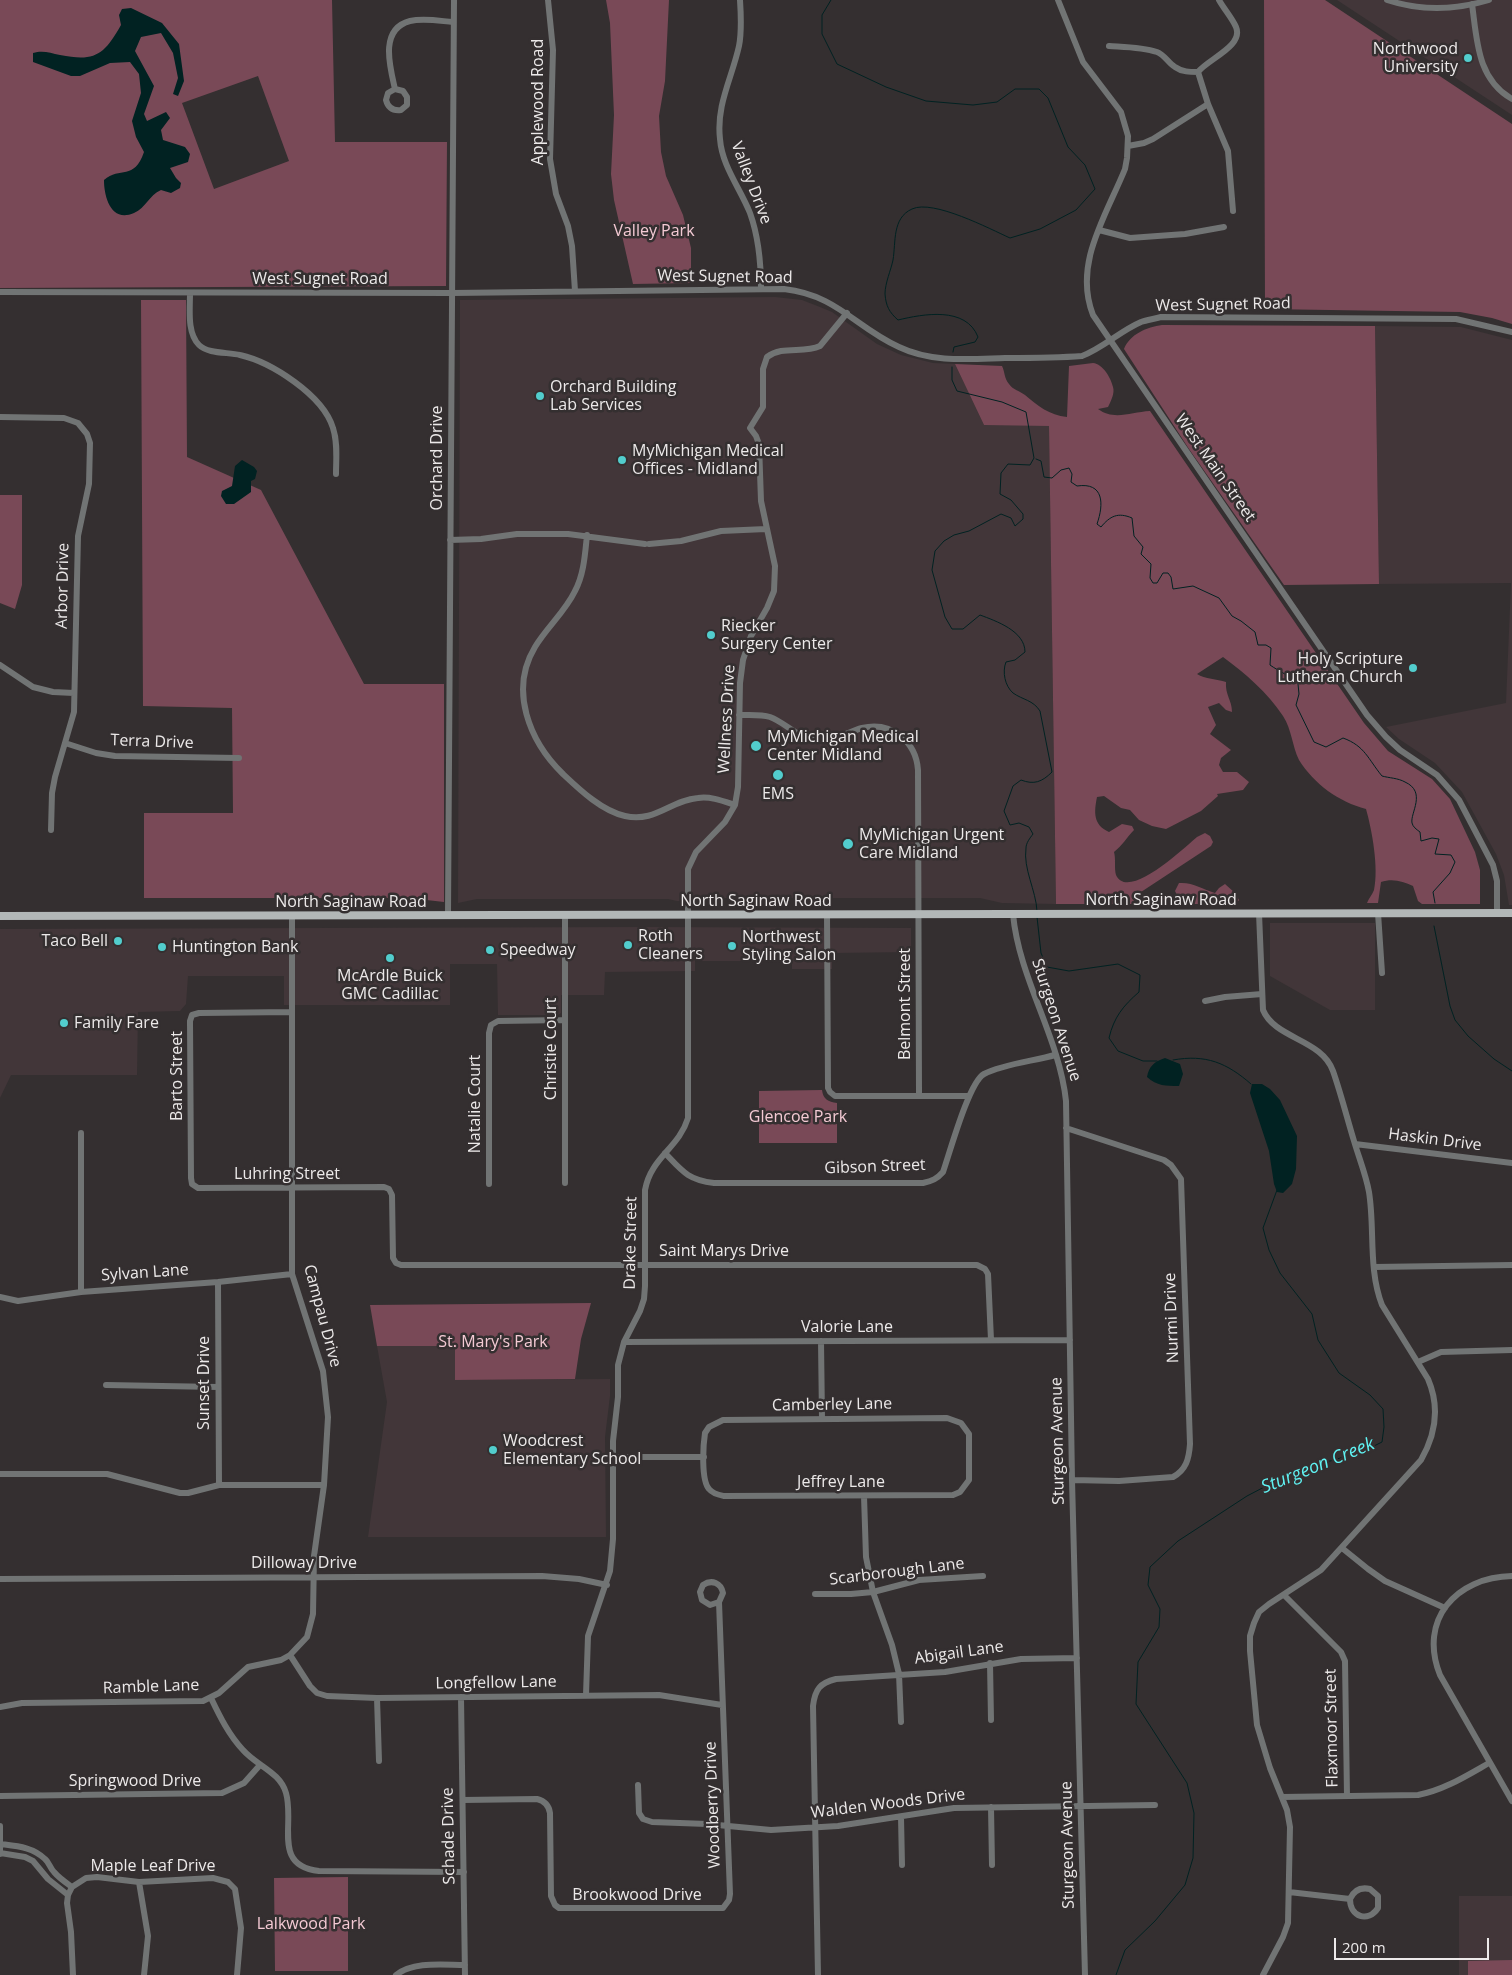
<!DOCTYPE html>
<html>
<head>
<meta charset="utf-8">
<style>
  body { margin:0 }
  #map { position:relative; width:1512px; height:1975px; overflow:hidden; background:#342f30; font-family:"Open Sans",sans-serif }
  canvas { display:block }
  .scale { position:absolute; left:1334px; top:1938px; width:155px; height:22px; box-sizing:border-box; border:2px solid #ece9e9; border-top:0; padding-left:6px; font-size:15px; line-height:18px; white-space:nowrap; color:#ece9e9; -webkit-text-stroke:4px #342f30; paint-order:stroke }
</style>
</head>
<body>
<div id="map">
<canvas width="1512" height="1975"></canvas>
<div class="scale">200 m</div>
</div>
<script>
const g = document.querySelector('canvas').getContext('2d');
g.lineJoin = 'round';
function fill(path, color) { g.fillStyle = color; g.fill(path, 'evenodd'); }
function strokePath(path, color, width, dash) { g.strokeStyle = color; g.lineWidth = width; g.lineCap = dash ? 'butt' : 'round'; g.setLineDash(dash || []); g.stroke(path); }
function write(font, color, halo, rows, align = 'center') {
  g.font = font + ' "Open Sans",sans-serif'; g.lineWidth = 5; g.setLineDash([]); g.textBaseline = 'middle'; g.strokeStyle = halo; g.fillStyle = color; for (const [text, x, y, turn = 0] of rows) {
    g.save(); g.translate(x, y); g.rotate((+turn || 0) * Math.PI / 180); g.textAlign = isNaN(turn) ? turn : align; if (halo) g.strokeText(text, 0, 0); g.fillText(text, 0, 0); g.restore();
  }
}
fill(new Path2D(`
  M 1337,0 L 1512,0 L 1512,115 Z
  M 775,297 L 802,300 L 820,307 L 832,312 L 877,344 L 901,355 L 933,363 L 955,364 L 984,425 L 1049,425 L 1056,904 L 1002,903 L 980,898 L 719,898 L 699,901 L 677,901 L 668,899 L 477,899 L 458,903 L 460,300 Z
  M 1375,326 L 1461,327 L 1512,340 L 1512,905 L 1509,905 L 1504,875 L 1496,854 L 1462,792 L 1435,763 L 1399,739 L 1386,727 L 1506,703 L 1511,583 L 1379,584 Z
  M 1270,923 L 1375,923 L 1375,1010 L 1330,1010 L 1270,976 Z
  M 643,927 L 911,928 L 911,952 L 832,953 L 832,969 L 792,969 L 792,961 L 695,961 L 695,971 L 605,972 L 604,995 L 561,995 L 561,1013 L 558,1015 L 498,1015 L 497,964 L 450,964 L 450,1005 L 284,1005 L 284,976 L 188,976 L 186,1004 L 180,1011 L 138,1012 L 137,1075 L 11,1075 L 0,1098 L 0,929 Z
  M 377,1346 L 455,1346 L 455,1380 L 610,1379 L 610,1396 L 605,1437 L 606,1537 L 368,1537 L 387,1402 Z
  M 1459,1896 L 1512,1896 L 1512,1975 L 1459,1975 Z`), '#423639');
fill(new Path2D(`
  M 0,0 L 332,0 L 335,142 L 447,142 L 446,286 L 0,288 ZM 258,76 L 289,161 L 214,189 L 182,103 Z
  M 606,0 L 669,0 L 665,81 L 659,116 L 661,152 L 666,176 L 683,215 L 691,248 L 691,283 L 633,284 L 614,200 L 611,174 L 614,115 L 610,23 Z
  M 1264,0 L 1325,0 L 1512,124 L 1512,324 L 1492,318 L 1460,312 L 1265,309 Z
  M 141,300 L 186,300 L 187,457 L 261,490 L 364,684 L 444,684 L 444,902 L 409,898 L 144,898 L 144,813 L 233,813 L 232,708 L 143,706 Z
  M 1162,325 L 1375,326 L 1379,584 L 1284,585 L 1189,449 L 1124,349 C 1130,334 1147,327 1162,325 Z
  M 1093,363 C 1103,364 1111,378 1113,387 C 1115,393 1111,401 1108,407 L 1098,409 C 1114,421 1131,412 1150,411 L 1364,723 L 1388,751 L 1432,779 L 1450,799 L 1475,852 L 1480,870 L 1480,904 L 1422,904 L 1418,901 L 1413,886 C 1403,881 1392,878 1381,882 L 1378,903 L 1367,903 C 1369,898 1372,895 1374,890 C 1379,868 1372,830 1366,809 C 1339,802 1314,784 1299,760 C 1292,746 1292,730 1283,716 C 1267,692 1246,674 1223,657 L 1197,674 C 1205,679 1217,679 1226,682 C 1225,695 1232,700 1232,712 L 1226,710 L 1219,703 L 1208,707 L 1216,725 L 1210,734 L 1231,750 L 1221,758 L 1219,765 L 1223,772 L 1237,772 L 1249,782 L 1243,790 L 1217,794 L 1218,796 L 1201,811 L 1166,829 L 1152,826 L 1139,820 L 1130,810 L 1121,808 L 1104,796 L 1097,797 C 1094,812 1093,825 1109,832 L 1122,824 L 1132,826 L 1134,830 C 1127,837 1122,846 1114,852 C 1116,859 1114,869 1116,875 C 1128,902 1186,846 1197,837 L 1205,833 L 1210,836 L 1213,842 L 1211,846 L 1141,892 L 1141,896 L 1178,897 L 1175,891 L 1179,883 C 1193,882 1202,889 1215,893 L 1219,888 L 1225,884 L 1235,893 L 1239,900 L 1236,904 L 1056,904 L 1049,426 L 984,425 L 955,364 L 1002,366 C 1005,372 1004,378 1009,384 C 1013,390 1020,391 1025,395 C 1038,406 1049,415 1067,417 L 1069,366 Z
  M 0,495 L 22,495 L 22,585 L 15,609 L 0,603 Z
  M 822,1090 C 823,1099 828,1102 837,1103 L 837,1143 L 759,1143 L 759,1091 Z
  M 591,1303 L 581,1339 L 575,1379 L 455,1380 L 455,1346 L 377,1346 L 370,1305 Z
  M 348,1877 L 348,1971 L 275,1971 L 274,1878 Z
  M 1512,1960 L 1512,1975 L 1468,1975 L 1468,1961 Z`), '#794957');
fill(new Path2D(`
  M 131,8 L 162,23 L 179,44 L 184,81 L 178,96 L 173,94 L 178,78 L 173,53 L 161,33 L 141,37 L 135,51 L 154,86 L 144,114 L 147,121 L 166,112 L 170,118 L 161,130 L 163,140 L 185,147 L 190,154 L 188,162 L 170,168 L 176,178 L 181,183 L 180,188 L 171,193 L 161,190 C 149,195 146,208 134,213 C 111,223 104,197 104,180 C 120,166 134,181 144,152 L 136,137 L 132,121 L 141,93 L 139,74 L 130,62 L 110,63 L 80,76 L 71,76 L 33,62 L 33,53 C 43,50 50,53 60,55 C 95,62 104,55 121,25 L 119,15 L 122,9 Z
  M 242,460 L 254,467 L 257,471 L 255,479 L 251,481 L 251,492 L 234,504 L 226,504 L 221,496 L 222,491 L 232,486 L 235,466 Z
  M 1165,1058 L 1180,1064 L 1183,1074 L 1179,1086 C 1166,1086 1157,1086 1147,1077 C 1149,1066 1154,1062 1165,1058 Z
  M 1252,1084 L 1262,1084 L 1270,1089 L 1280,1100 L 1297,1136 L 1296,1169 L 1292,1184 L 1283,1193 L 1277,1192 L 1274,1184 L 1269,1151 L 1250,1093 Z`), '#012222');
strokePath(new Path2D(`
  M 831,0 L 822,15 L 822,34 L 837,64 L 886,87 L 926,101 L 973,105 L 997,102 L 1015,89 L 1039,89 L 1048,98 L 1068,147 L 1085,165 L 1095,189 L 1076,210 L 1040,229 L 1010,238 C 990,229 933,199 912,209 C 892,218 896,242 893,260 C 891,270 885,283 885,294 C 886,306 889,312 898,320 C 923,314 966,306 978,337 L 975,342 L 954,347 L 953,352
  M 952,367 L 952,380 L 957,391 L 1002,402 L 1026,412 L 1034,458 L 1030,465 L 1008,464 L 1001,473 L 1000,494 L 1011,500 L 1023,514 L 1023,519 L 1015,526 L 1011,518 L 1001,514 L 969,531 L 954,535 L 944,541 L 935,551 L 932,570 L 945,617 L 952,629 L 963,629 L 980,615 C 996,621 1025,631 1025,652 L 1015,660 L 1006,662 C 1002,672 1005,686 1013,693 C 1023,700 1033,700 1040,711 L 1052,772 C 1042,782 1034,785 1021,780 L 1013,786 L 1004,811 L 1010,825 L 1019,823 L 1029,827 L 1033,834 C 1030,838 1026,843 1026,848 C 1023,869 1036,890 1037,911
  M 1036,459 L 1041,461 L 1044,477 L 1052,478 L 1061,470 L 1069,468 L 1072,474 L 1071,482 L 1077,486 C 1104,482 1104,504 1097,524 L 1101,527 C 1110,516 1118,512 1132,518 L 1134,536 L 1143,547 L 1141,554 L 1151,564 L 1150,578 L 1153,583 L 1157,583 L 1163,573 L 1168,573 L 1171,577 L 1173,589 L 1193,586 L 1219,598 L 1232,616 L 1241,621 L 1255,632 L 1258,645 L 1266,645 L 1271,648 L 1270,665 C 1280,672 1289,675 1298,684 L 1299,694 L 1296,705 L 1314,742 L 1326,747 L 1343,738 C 1365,746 1368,759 1382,776 C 1389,778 1398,778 1405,782 C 1427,792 1410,813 1412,823 C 1413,827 1416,829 1420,832 L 1421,841 L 1432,838 L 1439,839 L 1435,854 L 1451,855 L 1455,862 L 1450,873 L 1433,892 L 1435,903
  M 1037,917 L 1041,953 L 1047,967 L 1069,971 L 1118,964 L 1140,975 L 1139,992 C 1123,1006 1114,1017 1109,1038 L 1118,1051 L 1143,1061 L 1157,1061
  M 1434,926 L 1450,1006 L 1455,1020 L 1468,1036 L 1494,1059 L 1512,1071
  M 1173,1060 C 1206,1054 1227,1063 1251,1084
  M 1116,1975 L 1125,1950 L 1155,1921 L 1185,1885 L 1193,1858 L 1194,1813 L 1187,1783 L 1136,1704 L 1138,1662 L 1159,1627 L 1160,1609 L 1148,1585 L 1150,1567 L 1178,1541 L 1247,1496 L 1293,1472 L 1364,1451 L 1382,1442 L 1384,1427 L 1383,1409 L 1370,1395 L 1339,1373 L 1318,1340 L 1312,1314 L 1280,1273 L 1269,1250 L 1263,1228 L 1277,1190`), '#012222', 1);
strokePath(new Path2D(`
  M 548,0 L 553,50 L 550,159 L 556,194 L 568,226 L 572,246 L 575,291
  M 740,0 C 741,15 742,31 739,46 C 732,78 716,105 720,139 C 722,166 740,188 750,213 C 759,238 761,263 761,289
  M 1058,0 L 1083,62 L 1121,112 L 1128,136 L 1127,158 L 1125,169 C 1106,216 1073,264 1093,315 L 1367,715 L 1386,737 L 1400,750 L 1437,775 L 1459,800 L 1493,865 L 1497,881 L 1497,913
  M 1387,0 C 1420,11 1456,10 1489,0
  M 1472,4 C 1477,40 1477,79 1512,99
  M 1109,46 C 1124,47 1142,47 1157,52 C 1165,55 1168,63 1175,67 C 1182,72 1190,72 1198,72
  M 395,89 L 388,93 L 386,100 C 388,108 393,111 401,110 L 407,105 L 407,97 L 403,91 L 395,89 C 390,67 379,29 410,21 C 424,18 440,21 453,22
  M 1208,104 L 1228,151 L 1233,211
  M 1128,146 L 1144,143 L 1153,139 L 1208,104 L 1198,72 C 1208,59 1244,46 1236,27 C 1232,18 1224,9 1219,0
  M 1099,230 L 1130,238 L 1185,234 L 1224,227
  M 0,292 L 452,293 L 784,289 C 837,295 855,327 899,347 C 932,363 970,359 1005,358 C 1031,358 1056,358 1082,356 C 1103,348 1120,331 1141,322 C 1147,320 1154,319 1161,317 L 1456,319 L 1512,332
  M 190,294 C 190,310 187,333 199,345 C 208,354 228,352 240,355 C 271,362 323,395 333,428 C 338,443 336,459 336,474
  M 0,417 L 64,418 L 78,423 L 87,434 L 90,443 L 89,484 L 78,536 L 74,712 L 55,777 L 52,793 L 51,830
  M 587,535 C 585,554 584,574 575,591 C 565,612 547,627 535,647 C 509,690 529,741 563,774 C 580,790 602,811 625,816 C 655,823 671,800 698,798 C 710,796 723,801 735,805
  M 450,540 L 481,539 L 517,534 L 568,534 L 645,544
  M 649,544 L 681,541 L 721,531 L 766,529
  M 0,665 L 33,687 L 53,692 L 74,693
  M 739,715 C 749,715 761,714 770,717 C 786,723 796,737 814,739 C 833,742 845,733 862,728 C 892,721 916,742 918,770 L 919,1095
  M 65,743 L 96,753 L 115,756 L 239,758
  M 1259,913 L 1263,1010 C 1275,1039 1322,1039 1333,1071 C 1341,1094 1347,1118 1354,1141 C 1359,1158 1366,1175 1369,1192 C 1375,1229 1368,1269 1382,1305 L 1428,1379 C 1440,1407 1436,1434 1421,1460 L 1321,1570 L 1269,1604 L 1259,1612 L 1254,1623 L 1250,1636 L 1250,1651 L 1257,1725 L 1270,1768 L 1287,1810 L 1290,1827 L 1288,1923 L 1283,1937 L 1263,1975
  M 1378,913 L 1382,973
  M 827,914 L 828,1088 L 830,1092 L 835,1096 L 969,1096
  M 1013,914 C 1019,979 1059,1036 1066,1101 L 1072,1480 L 1085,1975
  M 448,915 L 454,0
  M 565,915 L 565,1183
  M 1205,1001 L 1225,997 L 1262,994
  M 292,1012 L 199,1013 L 192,1015 L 190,1021 L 191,1178 L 192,1184 L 198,1188 L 384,1187 L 389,1189 L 392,1195 L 393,1258 L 396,1263 L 401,1265 L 977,1265 L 985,1269 L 988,1274 L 991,1340
  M 1066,1128 L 1164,1160 L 1171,1165 L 1181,1179 L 1190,1444 C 1189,1459 1186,1470 1173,1477 L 1119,1481 L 1072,1480
  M 81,1133 L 81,1292
  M 1355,1144 L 1512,1163
  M 665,1153 C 682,1171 688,1180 714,1183 L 923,1183 C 932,1181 937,1179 943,1172 C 950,1152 969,1082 984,1074 C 1003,1064 1034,1061 1055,1055
  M 489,1184 L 489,1033 L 491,1025 L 498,1021 L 565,1020
  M 1374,1267 L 1512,1265
  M 218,1282 L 219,1485
  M 0,1297 L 18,1301 L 81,1292 L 218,1282 L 292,1274
  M 821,1341 L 822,1419
  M 624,1342 L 1070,1340
  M 1418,1362 L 1441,1352 L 1512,1350
  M 106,1385 L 218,1387
  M 947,1418 L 961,1423 L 969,1434 L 969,1480 L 960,1492 L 953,1495 L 724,1496 C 719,1495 713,1494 709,1489 C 701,1480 703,1446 705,1433 L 709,1427 L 723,1420 Z
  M 613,1457 L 704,1457
  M 0,1474 L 107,1474 L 180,1493 L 188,1493 L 219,1485 L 324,1485
  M 864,1496 L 866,1557 L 873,1592 L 892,1645 L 899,1674 L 901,1722
  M 1342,1548 L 1368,1569 L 1385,1581 L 1445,1608
  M 1512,1576 C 1456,1577 1418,1620 1440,1675 L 1512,1801
  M 0,1579 L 542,1576 L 579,1579 L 607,1585
  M 815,1594 L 851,1594 L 873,1592 L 919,1580 L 983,1576
  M 1284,1595 L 1341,1652 L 1345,1661 L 1347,1796
  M 290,1655 L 310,1686 L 317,1693 L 327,1696 L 377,1698 L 659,1695 L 722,1705
  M 990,1663 L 991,1720
  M 586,1695 L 588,1636 L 610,1571 L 613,1539 L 613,1441 L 618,1397 L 618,1365 L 624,1342 L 640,1311 L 644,1299 L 645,1286 L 645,1190 C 651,1157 679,1148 688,1118 L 688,869 L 696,852 L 725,822 L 735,805 L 738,787 L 740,683 L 743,660 L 751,636 L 767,608 L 774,591 L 775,566 L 761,501 L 759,444 L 756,436 L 750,428 L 763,407 L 763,369 L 767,357 C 783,345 803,354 820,346 L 847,313
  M 461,1697 L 465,1975
  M 211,1698 C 220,1717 229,1735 243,1750 C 257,1766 280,1772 286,1793 C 295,1824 272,1866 319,1871 L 464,1872
  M 377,1698 L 379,1761
  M 0,1707 L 22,1703 L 203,1701 L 219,1693 L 248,1667 L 281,1660 L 290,1655 L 307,1637 L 313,1614 L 314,1556 L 324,1485 L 328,1417 L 323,1371 L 292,1274 L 292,916
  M 638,1785 L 639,1813 L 643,1819 L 652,1822 L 707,1824 L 771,1830 L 838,1826 L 954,1808 L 1155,1805
  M 0,1796 L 222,1793 L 244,1783 L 260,1765
  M 1282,1797 L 1418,1795 C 1444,1790 1466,1776 1489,1763
  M 463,1800 L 537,1799 C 545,1801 549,1806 550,1813 L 551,1896 L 555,1905 L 559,1908 L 723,1908 L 729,1900 L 730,1894 L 719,1602 L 723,1593 C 721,1583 712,1579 703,1585 L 700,1592 L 702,1600 L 710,1605 L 719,1602
  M 991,1807 L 992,1865
  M 901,1817 L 902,1865
  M 0,1826 L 0,1854
  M 1,1844 C 17,1846 33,1847 45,1859 C 49,1862 50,1868 54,1872 C 59,1878 65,1882 72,1887
  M 0,1853 L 25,1857 L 33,1861 L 48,1879 L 68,1895
  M 139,1882 L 148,1936 L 144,1975
  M 72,1887 L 86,1878 L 97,1877 L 139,1882 L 213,1878 L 228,1882 L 235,1889 L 241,1928 L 237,1975
  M 72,1887 L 68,1895 L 67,1903 L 71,1932 L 73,1975
  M 1289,1892 L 1350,1899 C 1350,1917 1368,1923 1378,1908 L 1378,1896 L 1370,1889 C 1361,1887 1354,1890 1350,1899
  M 396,1975 C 414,1961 443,1965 465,1965
  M 818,1975 L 813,1706 C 815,1689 820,1683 836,1679 L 945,1672 L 1021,1659 L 1077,1658`), '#717474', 6);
strokePath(new Path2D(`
  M 0,916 L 1512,913`), '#b2b7b7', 8);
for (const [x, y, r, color] of [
  [1468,58,5,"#52cdcd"],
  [540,396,5,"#52cdcd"],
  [622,460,5,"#52cdcd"],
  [711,635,5,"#52cdcd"],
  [1413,668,5,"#52cdcd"],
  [756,746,6,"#52cdcd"],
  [778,775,6,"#52cdcd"],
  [848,844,6,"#52cdcd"],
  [118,941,5,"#52cdcd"],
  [628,945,5,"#52cdcd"],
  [732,946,5,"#52cdcd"],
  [162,947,5,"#52cdcd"],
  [490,950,5,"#52cdcd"],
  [390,958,5,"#52cdcd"],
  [64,1023,5,"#52cdcd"],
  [493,1450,5,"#52cdcd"]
]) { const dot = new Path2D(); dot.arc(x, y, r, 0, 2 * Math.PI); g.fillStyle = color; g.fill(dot); strokePath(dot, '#342f30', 2); }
write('16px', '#ece9e9', '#342f30', [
  ["Northwood",1458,49,"right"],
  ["University",1458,67,"right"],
  ["Orchard Building",550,387],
  ["Lab Services",550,405],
  ["MyMichigan Medical",632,451],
  ["Offices - Midland",632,469],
  ["Riecker",721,626],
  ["Surgery Center",721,644],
  ["Holy Scripture",1403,659,"right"],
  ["Lutheran Church",1403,677,"right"],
  ["MyMichigan Medical",767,737],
  ["Center Midland",767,755],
  ["EMS",778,794,"center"],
  ["MyMichigan Urgent",859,835],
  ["Care Midland",859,853],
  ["Roth",638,936],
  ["Cleaners",638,954],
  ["Northwest",742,937],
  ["Styling Salon",742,955],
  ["Taco Bell",108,941,"right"],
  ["Huntington Bank",172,947],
  ["Speedway",500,950],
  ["McArdle Buick",390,976,"center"],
  ["GMC Cadillac",390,994,"center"],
  ["Family Fare",74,1023],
  ["Woodcrest",503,1441],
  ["Elementary School",503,1459]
], 'left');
write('16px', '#ece9e9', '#342f30', [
  ["Applewood Road",538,102,-90],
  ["Valley Drive",751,183,69],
  ["West Sugnet Road",725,277,1],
  ["West Sugnet Road",320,279],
  ["West Sugnet Road",1223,305,-1],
  ["Orchard Drive",437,458,-90],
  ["West Main Street",1215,468,55],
  ["Arbor Drive",63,586,-89],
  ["Wellness Drive",727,719,-87],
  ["Terra Drive",152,742,2],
  ["North Saginaw Road",1161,900],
  ["North Saginaw Road",756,901],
  ["North Saginaw Road",351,902],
  ["Belmont Street",905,1004,-90],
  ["Sturgeon Avenue",1056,1020,72],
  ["Christie Court",551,1049,-90],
  ["Barto Street",177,1076,-90],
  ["Natalie Court",475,1104,-90],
  ["Haskin Drive",1435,1140,7],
  ["Gibson Street",875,1167,-2],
  ["Luhring Street",287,1174],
  ["Drake Street",631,1243,-89],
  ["Saint Marys Drive",724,1251],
  ["Sylvan Lane",145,1273,-4],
  ["Campau Drive",322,1316,75],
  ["Nurmi Drive",1172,1318,-92],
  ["Valorie Lane",847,1327],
  ["Sunset Drive",204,1383,-90],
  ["Camberley Lane",832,1405,-1],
  ["Sturgeon Avenue",1058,1441,-91],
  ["Jeffrey Lane",841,1482],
  ["Dilloway Drive",304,1563],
  ["Scarborough Lane",897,1572,-7],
  ["Abigail Lane",959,1653,-8],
  ["Longfellow Lane",496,1683,-1],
  ["Ramble Lane",151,1687,-2],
  ["Flaxmoor Street",1332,1728,-91],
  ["Springwood Drive",135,1781],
  ["Walden Woods Drive",888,1804,-7],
  ["Woodberry Drive",713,1805,-92],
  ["Schade Drive",449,1836,-91],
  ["Sturgeon Avenue",1068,1845,-91],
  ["Maple Leaf Drive",153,1866],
  ["Brookwood Drive",637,1895]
]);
write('16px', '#f4cad4', '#342f30', [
  ["Valley Park",654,231],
  ["Glencoe Park",798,1117],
  ["St. Mary's Park",493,1342],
  ["Lalkwood Park",311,1924]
]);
write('italic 18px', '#60f3f3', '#342f30', [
  ["Sturgeon Creek",1318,1466,-22]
]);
</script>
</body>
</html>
